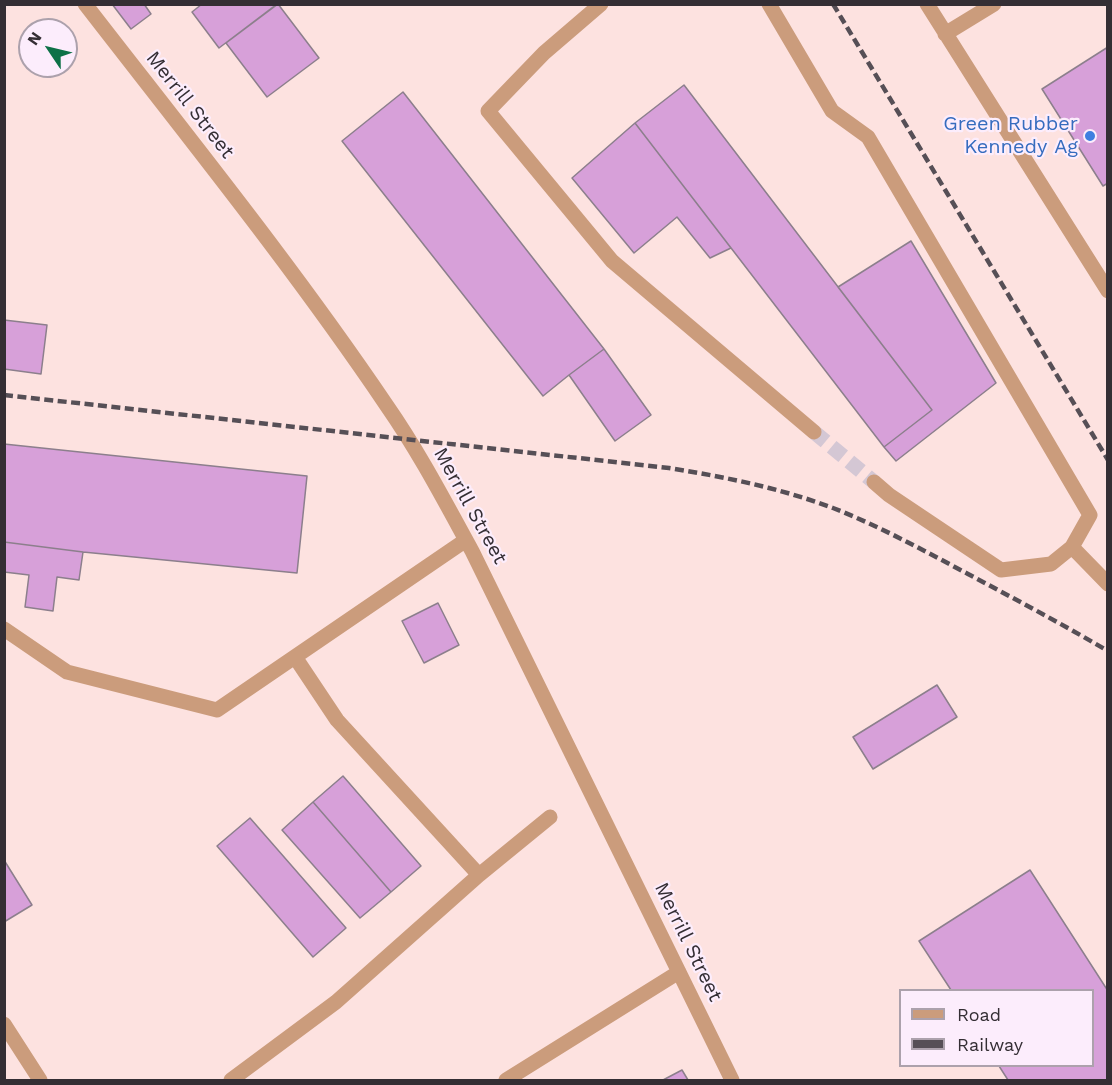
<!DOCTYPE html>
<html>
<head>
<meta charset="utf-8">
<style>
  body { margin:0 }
  #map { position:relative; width:1112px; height:1085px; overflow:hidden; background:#fcedfc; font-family:"Work Sans",sans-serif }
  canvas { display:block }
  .frame { position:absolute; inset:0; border:6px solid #342e34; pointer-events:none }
  .legend { position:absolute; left:899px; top:989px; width:195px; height:78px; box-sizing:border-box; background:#fcedfc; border:2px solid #aca1ac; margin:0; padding:8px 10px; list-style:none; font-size:18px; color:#342e34 }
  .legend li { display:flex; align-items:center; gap:12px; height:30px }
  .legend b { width:30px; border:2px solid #aca1ac }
  .north { position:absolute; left:18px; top:18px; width:60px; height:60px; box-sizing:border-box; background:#fcedfc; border:2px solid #aca1ac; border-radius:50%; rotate:305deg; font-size:16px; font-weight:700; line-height:24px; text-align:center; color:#342e34 }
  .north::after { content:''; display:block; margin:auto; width:21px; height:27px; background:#0d7147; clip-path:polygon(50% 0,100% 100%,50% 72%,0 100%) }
</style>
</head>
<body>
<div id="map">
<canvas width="1112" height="1085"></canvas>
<div class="frame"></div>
<ul class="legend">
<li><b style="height:8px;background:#cb9c7c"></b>Road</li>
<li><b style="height:8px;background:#564f56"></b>Railway</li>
</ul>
<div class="north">N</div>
</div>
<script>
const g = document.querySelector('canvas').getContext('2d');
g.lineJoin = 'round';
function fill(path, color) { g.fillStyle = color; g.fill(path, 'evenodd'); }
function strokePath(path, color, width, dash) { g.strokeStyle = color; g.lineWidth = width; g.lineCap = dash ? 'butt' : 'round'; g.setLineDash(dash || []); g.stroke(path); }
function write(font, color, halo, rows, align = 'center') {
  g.font = font + ' "Work Sans",sans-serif'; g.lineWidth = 4.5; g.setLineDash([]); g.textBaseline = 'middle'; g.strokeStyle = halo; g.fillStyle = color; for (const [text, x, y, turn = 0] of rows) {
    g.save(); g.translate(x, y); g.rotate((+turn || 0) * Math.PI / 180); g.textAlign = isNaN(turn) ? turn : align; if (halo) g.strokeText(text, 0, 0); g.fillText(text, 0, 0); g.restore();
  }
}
fill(new Path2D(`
  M 5,5 L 1107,5 L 1107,1080 L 5,1080 ZM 30,30 L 66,30 L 66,66 L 30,66 ZM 900,990 L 1092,990 L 1092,1066 L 900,1066 Z`), '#fde2e0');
const building = new Path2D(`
  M 112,4 L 144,4 L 151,14 L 131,29 Z
  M 202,4 L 277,4 L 219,48 L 192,12 Z
  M 278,4 L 319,58 L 267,97 L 226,43 Z
  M 1108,47 L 1108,183 L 1103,186 L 1042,89 Z
  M 684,85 L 932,410 L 884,447 L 635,123 Z
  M 403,92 L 604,349 L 569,375 L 543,396 L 342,141 Z
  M 635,123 L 731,248 L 710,258 L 677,217 L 634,253 L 572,178 Z
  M 911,241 L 996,383 L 896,461 L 884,447 L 932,410 L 838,287 Z
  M 4,320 L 47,325 L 41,374 L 4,369 Z
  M 604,349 L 651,415 L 615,441 L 569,375 Z
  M 4,444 L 307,476 L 297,573 L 83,552 L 4,542 Z
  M 4,542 L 83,552 L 79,580 L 57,577 L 53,611 L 25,607 L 29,575 L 4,572 Z
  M 438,603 L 459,645 L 424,663 L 402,621 Z
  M 937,685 L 957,717 L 873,769 L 853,737 Z
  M 343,776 L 421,866 L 391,892 L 313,802 Z
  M 313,802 L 391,892 L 360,918 L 282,830 Z
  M 250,818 L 346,928 L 313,957 L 217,846 Z
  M 4,860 L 32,905 L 4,922 Z
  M 1030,870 L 1108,991 L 1108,1080 L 1008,1080 L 999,1066 L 1092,1066 L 1092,990 L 951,990 L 919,941 Z
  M 682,1070 L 688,1080 L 663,1080 Z`);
fill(building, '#d7a0d9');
strokePath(building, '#8c7f8c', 1.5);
strokePath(new Path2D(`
  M 814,432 L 874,482`), '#d4c7d4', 15, [15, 8]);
strokePath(new Path2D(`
  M 85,4 C 188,137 293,267 387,406 C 419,452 445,502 472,551 L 732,1080
  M 601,4 L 544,53 L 488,111 L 612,261 L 814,432
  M 769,4 L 832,111 L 868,137 L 1090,515 L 1072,547 L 1051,564 L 1001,570 L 889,495 L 874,482
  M 927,4 L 1108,291
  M 945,34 L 994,4
  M 1072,547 L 1108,584
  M 4,629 L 67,672 L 217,710 L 466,540
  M 479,875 L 550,817
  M 4,1024 L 40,1080
  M 231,1080 L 336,1002 L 479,875 L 337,720 L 295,657
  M 506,1080 L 679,972`), '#cb9c7c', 15);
strokePath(new Path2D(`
  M 833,4 L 1108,460
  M 4,395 L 669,468 C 725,477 780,488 833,508 C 879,526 923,550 968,574 C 1015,599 1062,624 1108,651`), '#564f56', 4.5, [9, 4.5]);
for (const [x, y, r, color] of [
  [1090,136,6,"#3f7fe0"]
]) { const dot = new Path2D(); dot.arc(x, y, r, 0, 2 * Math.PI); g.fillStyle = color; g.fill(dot); strokePath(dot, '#fcedfc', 2); }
write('20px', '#342e34', '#fcedfc', [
  ["Merrill Street",190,105,52],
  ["Merrill Street",470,506,61],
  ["Merrill Street",688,942,64]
]);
write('20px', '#366cbe', '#fcedfc', [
  ["Green Rubber",1078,124],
  ["Kennedy Ag",1078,147]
], 'right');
</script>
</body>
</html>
